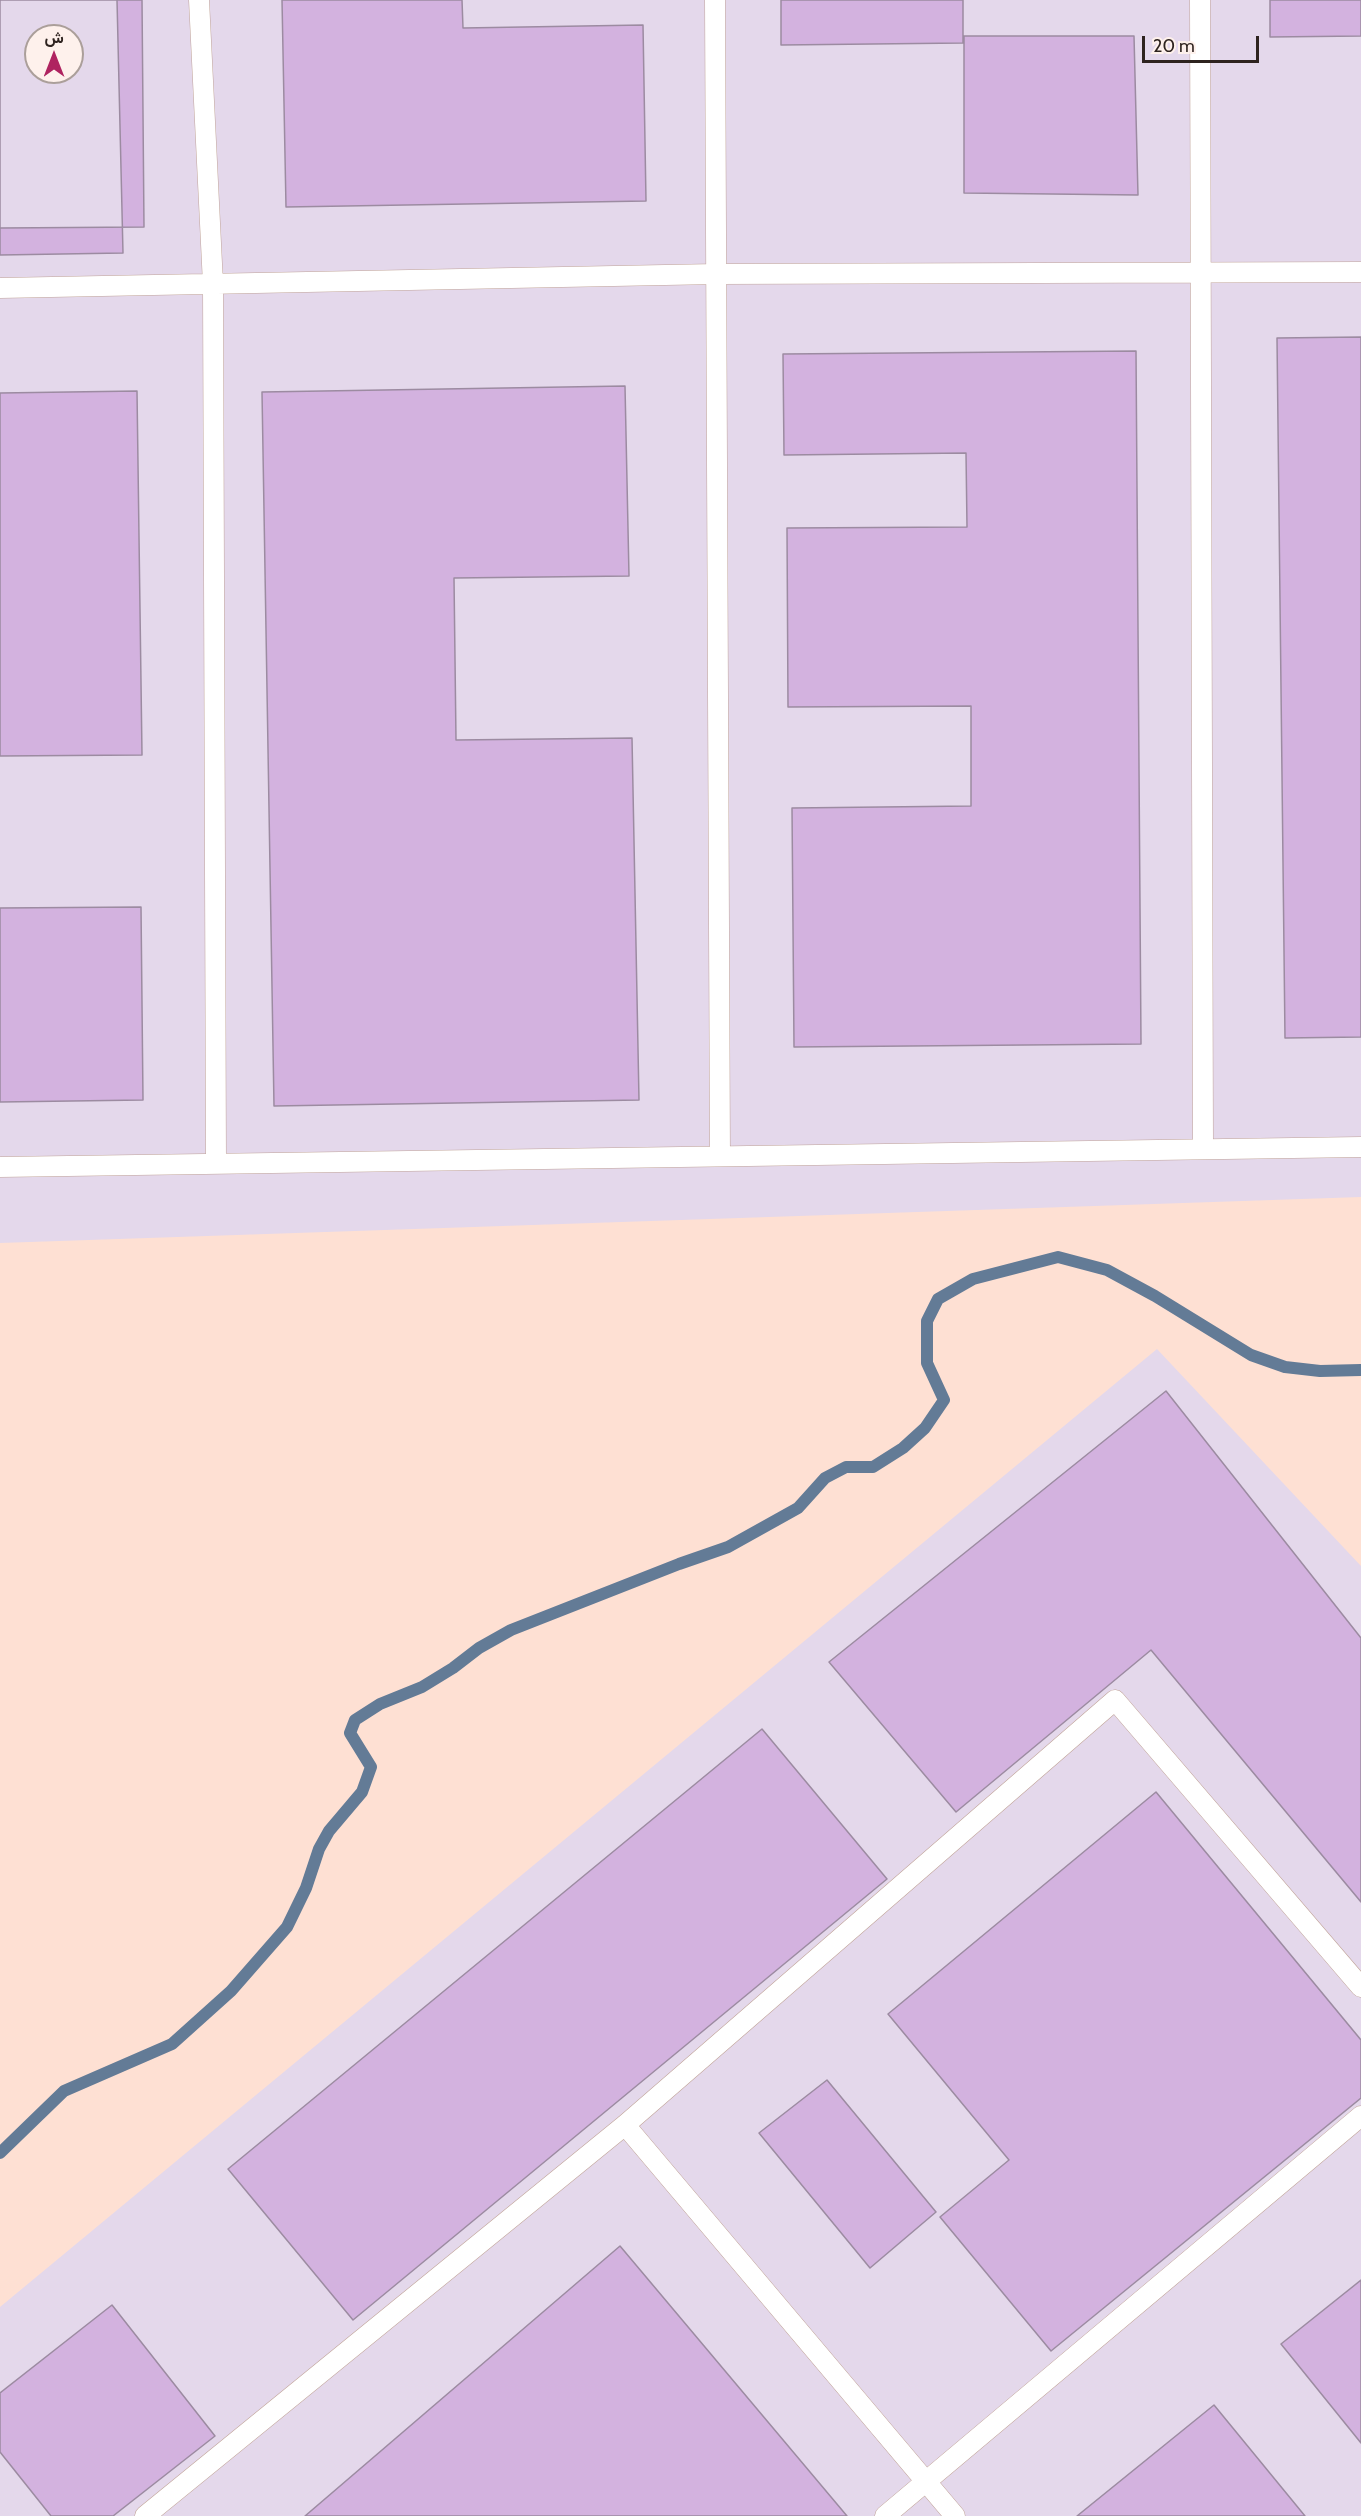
<!DOCTYPE html>
<html>
<head>
<meta charset="utf-8">
<style>
  body { margin:0 }
  #map { position:relative; width:1361px; height:2516px; overflow:hidden; background:#fee0d3; font-family:Cabin,Vazirmatn,sans-serif }
  canvas { display:block }
  .north { position:absolute; left:24px; top:24px; width:60px; height:60px; box-sizing:border-box; background:#fef1ec; border:2px solid #ab9f9a; border-radius:50%; rotate:0deg; font-size:16px; font-weight:700; line-height:24px; text-align:center; color:#2e231f }
  .north::after { content:''; display:block; margin:auto; width:21px; height:27px; background:#af2360; clip-path:polygon(50% 0,100% 100%,50% 72%,0 100%) }
  .scale { position:absolute; left:1142px; top:36px; width:117px; height:27px; box-sizing:border-box; border:3px solid #2e231f; border-top:0; padding-left:8px; font-size:18px; line-height:21px; white-space:nowrap; color:#2e231f; -webkit-text-stroke:4px #fef1ec; paint-order:stroke }
</style>
</head>
<body>
<div id="map">
<canvas width="1361" height="2516"></canvas>
<div class="north">ش</div>
<div class="scale">20 m</div>
</div>
<script>
const g = document.querySelector('canvas').getContext('2d');
g.lineJoin = 'round';
function fill(path, color) { g.fillStyle = color; g.fill(path, 'evenodd'); }
function strokePath(path, color, width, dash) { g.strokeStyle = color; g.lineWidth = width; g.lineCap = dash ? 'butt' : 'round'; g.setLineDash(dash || []); g.stroke(path); }
fill(new Path2D(`
  M 0,0 L 1361,0 L 1361,1197 L 0,1243 ZM 36,36 L 72,36 L 72,72 L 36,72 Z
  M 1157,1349 L 1361,1566 L 1361,2516 L 0,2516 L 0,2307 Z`), '#e4d8eb');
strokePath(new Path2D(`
  M 0,2153 L 64,2091 L 172,2044 L 231,1991 L 287,1927 L 306,1888 L 319,1849 L 329,1831 L 362,1792 L 371,1767 L 350,1733 L 355,1720 L 380,1704 L 422,1687 L 453,1668 L 479,1648 L 511,1630 L 679,1564 L 728,1547 L 798,1508 L 825,1478 L 846,1467 L 873,1467 L 903,1448 L 925,1428 L 944,1400 L 927,1363 L 927,1321 L 938,1299 L 973,1279 L 1058,1257 L 1107,1270 L 1155,1296 L 1251,1355 L 1285,1367 L 1320,1371 L 1361,1370`), '#637b96', 12);
const building = new Path2D(`
  M 0,0 L 117,0 L 123,253 L 0,255 ZM 36,36 L 72,36 L 72,72 L 36,72 Z
  M 0,0 L 142,0 L 144,227 L 0,228 ZM 36,36 L 72,36 L 72,72 L 36,72 Z
  M 282,0 L 462,0 L 463,28 L 643,25 L 646,201 L 286,207 Z
  M 781,0 L 963,0 L 963,43 L 781,45 Z
  M 1270,0 L 1361,0 L 1361,36 L 1270,37 Z
  M 964,36 L 1134,36 L 1138,195 L 964,193 Z
  M 1361,337 L 1361,1037 L 1285,1038 L 1277,338 Z
  M 1136,351 L 1141,1044 L 794,1047 L 792,808 L 971,806 L 971,706 L 788,707 L 787,528 L 967,527 L 966,453 L 784,455 L 783,354 Z
  M 625,386 L 629,576 L 454,578 L 456,740 L 632,738 L 639,1100 L 274,1106 L 262,392 Z
  M 137,391 L 142,755 L 0,756 L 0,393 Z
  M 141,907 L 143,1100 L 0,1102 L 0,908 Z
  M 1166,1391 L 1361,1638 L 1361,1902 L 1151,1650 L 956,1812 L 829,1662 Z
  M 762,1729 L 887,1879 L 353,2320 L 228,2169 Z
  M 1156,1792 L 1361,2040 L 1361,2098 L 1051,2351 L 940,2217 L 1009,2160 L 888,2014 Z
  M 827,2080 L 936,2212 L 870,2268 L 759,2133 Z
  M 620,2246 L 847,2516 L 305,2516 Z
  M 1361,2280 L 1361,2443 L 1281,2344 Z
  M 112,2305 L 215,2436 L 113,2516 L 51,2516 L 0,2452 L 0,2393 Z
  M 1214,2405 L 1305,2516 L 1077,2516 Z`);
fill(building, '#d3b2df');
strokePath(building, '#9c8ba1', 1.5);
const lane = new Path2D(`
  M 199,0 L 213,284 L 216,1164
  M 715,0 L 720,1156
  M 1200,0 L 1203,1149
  M 0,288 L 716,274 L 1361,272
  M 0,1167 L 1361,1147
  M 625,2125 L 955,2516
  M 145,2516 L 625,2125 L 1115,1700 L 1361,1987
  M 885,2516 L 1361,2116`);
strokePath(lane, '#c1a499', 21);
strokePath(lane, '#fff', 20);
</script>
</body>
</html>
